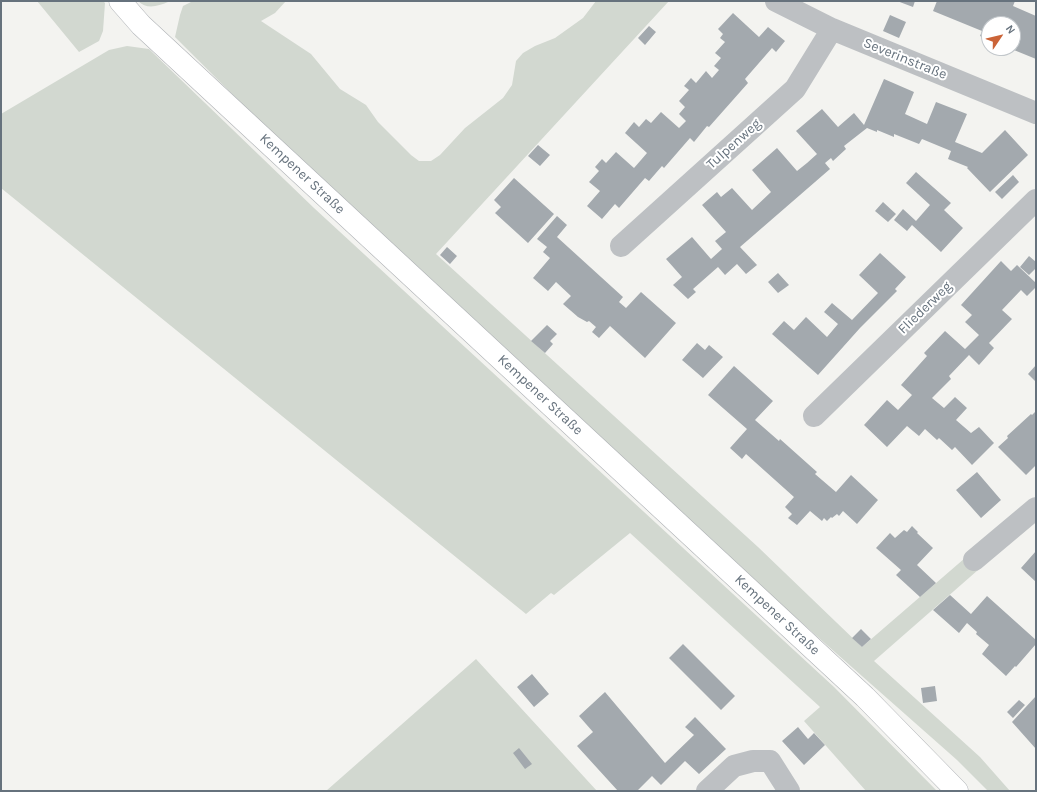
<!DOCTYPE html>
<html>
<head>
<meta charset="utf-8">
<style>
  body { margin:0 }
  #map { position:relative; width:1037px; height:792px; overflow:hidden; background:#f3f3f0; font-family:Karla,sans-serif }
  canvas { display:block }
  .frame { position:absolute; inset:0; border:2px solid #66727d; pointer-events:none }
  .north { position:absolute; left:981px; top:16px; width:40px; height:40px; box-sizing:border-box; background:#fff; border:1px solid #c2c7cb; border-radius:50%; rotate:55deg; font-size:11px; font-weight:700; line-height:16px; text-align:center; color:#66727d }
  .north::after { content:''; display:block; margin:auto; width:14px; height:18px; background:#cb6438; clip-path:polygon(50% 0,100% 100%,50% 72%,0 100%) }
</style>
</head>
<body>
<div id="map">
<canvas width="1037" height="792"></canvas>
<div class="frame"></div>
<div class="north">N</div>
</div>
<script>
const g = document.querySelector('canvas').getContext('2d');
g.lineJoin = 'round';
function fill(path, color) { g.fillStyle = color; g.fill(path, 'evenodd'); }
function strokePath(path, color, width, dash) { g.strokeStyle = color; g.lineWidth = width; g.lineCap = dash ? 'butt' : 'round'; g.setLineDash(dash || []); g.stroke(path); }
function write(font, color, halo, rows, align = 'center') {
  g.font = font + ' Karla,sans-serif'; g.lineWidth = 4; g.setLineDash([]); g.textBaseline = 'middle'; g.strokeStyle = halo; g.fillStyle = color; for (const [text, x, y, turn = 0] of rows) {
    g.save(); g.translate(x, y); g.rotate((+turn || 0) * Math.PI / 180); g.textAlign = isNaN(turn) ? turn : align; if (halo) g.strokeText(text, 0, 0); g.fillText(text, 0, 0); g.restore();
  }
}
fill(new Path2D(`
  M 37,1 L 103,1 L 105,3 L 103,31 L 99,41 L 79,52 Z
  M 138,1 L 167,1 L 168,2 C 158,6 147,10 138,1 Z
  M 193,1 L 286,1 L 275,13 L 261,21 L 311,54 L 340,89 L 366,105 L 378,122 L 411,155 L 419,161 L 431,161 L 440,155 L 465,128 L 503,98 L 512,85 L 516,61 L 523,53 L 535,46 L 555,38 L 583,18 L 596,1 L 669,1 L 436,254 L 758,547 L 862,647 L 965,558 L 978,570 L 874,661 L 980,757 L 1010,791 L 988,791 L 957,760 L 785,608 L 269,131 L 175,37 L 180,15 L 183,6 Z
  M 127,46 L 149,49 L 314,208 L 834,687 L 937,791 L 866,791 L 804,721 L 820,707 L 630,533 L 554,595 L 551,593 L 526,614 L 1,188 L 1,114 L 109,50 Z
  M 476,659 L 597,791 L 326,791 Z`), '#d2d8d0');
fill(new Path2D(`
  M 897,1 L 915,1 L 913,7 Z
  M 937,1 L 1015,1 L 1013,6 L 1036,16 L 1036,59 L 1009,48 L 1013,48 L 1013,24 L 989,24 L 989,40 L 980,36 L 982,31 L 933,11 Z
  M 733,13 L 759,37 L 768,27 L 785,41 L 776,52 L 772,48 L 745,79 L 748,83 L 709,127 L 707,126 L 694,142 L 690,138 L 664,168 L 662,166 L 649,181 L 645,178 L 619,208 L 615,204 L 602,219 L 587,206 L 600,191 L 589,182 L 599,171 L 595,167 L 602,159 L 606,163 L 616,152 L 634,168 L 641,160 L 647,153 L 625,133 L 634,122 L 639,127 L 646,119 L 651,123 L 661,112 L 679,128 L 686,121 L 679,114 L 685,107 L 679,101 L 689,90 L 684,86 L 691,78 L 696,83 L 706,71 L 712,78 L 719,70 L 714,66 L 721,58 L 715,53 L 725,42 L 720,38 L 723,34 L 718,29 Z
  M 890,15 L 906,22 L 899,38 L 883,31 Z
  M 649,26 L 656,32 L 645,45 L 638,38 Z
  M 884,79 L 914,92 L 905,114 L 927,124 L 936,102 L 967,114 L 955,142 L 982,153 L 1005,130 L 1028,155 L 990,192 L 967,168 L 968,167 L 948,159 L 951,151 L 922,139 L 919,144 L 894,134 L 894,137 L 877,130 L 877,132 L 867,128 L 844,146 L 846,149 L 833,161 L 831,158 L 825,163 L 830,169 L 740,247 L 757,265 L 746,274 L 737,264 L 725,275 L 718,267 L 693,289 L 696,292 L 688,299 L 673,285 L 682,277 L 666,259 L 692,237 L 711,259 L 722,249 L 715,241 L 726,232 L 702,205 L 717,192 L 721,197 L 732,188 L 752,210 L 771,192 L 752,170 L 777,148 L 797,171 L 807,163 L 817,154 L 796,131 L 822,109 L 838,127 L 854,113 L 864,125 Z
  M 538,145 L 550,155 L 540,166 L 528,156 Z
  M 916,172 L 951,203 L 944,210 L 963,228 L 941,252 L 912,225 L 907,231 L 894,220 L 903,209 L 916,221 L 930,205 L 906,183 Z
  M 1013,175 L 1019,182 L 1002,199 L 995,192 Z
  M 514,178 L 554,214 L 528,243 L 495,213 L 501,207 L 494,200 Z
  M 883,202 L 896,214 L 888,222 L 875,211 Z
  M 557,216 L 567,225 L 557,237 L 623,297 L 619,302 L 626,308 L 641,292 L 676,323 L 645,358 L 610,326 L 599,338 L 592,332 L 596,327 L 589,321 L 587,322 L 578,317 L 563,304 L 571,296 L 556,282 L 548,291 L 533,278 L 550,258 L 543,252 L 547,247 L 537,239 Z
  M 447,247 L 457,256 L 450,264 L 440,255 Z
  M 880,253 L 906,277 L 895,289 L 897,291 L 860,328 L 818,375 L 772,334 L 784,321 L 794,330 L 806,317 L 827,337 L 838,324 L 824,312 L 832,303 L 852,320 L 878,293 L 859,275 Z
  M 1029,256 L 1036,262 L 1036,268 L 1029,275 L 1020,267 Z
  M 1001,261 L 1011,271 L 1017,265 L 1036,283 L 1036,287 L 1027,296 L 1021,290 L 1002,310 L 1012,319 L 989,343 L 994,348 L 979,365 L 969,355 L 949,376 L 951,379 L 932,398 L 944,408 L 955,397 L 967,408 L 956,420 L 971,433 L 979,427 L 994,443 L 972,465 L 955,447 L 952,450 L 939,438 L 937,440 L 925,429 L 919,436 L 907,426 L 887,447 L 864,425 L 887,400 L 898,410 L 912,395 L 901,385 L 927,356 L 924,353 L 945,331 L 965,349 L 979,335 L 965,322 L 972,315 L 961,305 Z
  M 778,273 L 789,285 L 778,293 L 768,282 Z
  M 547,325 L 557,334 L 550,341 L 553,344 L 545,353 L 531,341 Z
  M 697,343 L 705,350 L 709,345 L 723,357 L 703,378 L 682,360 Z
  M 1036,365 L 1036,382 L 1028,374 Z
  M 734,366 L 773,401 L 755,420 L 779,441 L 780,439 L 817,472 L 815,474 L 836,492 L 851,475 L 878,500 L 857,524 L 843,511 L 839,516 L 837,514 L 832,518 L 831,517 L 827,521 L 824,518 L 822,521 L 810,511 L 797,525 L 788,518 L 792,514 L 785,507 L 794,497 L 746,454 L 742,459 L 730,448 L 747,429 L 708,395 Z
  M 1036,411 L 1036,465 L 1026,475 L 998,447 L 1008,438 L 1007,436 L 1031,414 L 1032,415 Z
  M 977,472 L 1001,500 L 981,518 L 956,490 Z
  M 912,526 L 918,532 L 917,533 L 933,548 L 917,565 L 936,583 L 920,597 L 896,575 L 901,570 L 876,548 L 890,533 L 895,538 L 904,530 L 907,532 Z
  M 1036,551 L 1036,582 L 1021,568 Z
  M 950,595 L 971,614 L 987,596 L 1036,640 L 1036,644 L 1016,667 L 1015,666 L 1006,676 L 982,654 L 989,645 L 976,634 L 977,632 L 967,623 L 959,633 L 933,610 Z
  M 861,629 L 871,639 L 862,647 L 852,638 Z
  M 683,644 L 735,696 L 721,710 L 669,658 Z
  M 532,674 L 549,694 L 534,707 L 517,687 Z
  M 935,686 L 937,701 L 923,703 L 921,688 Z
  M 605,692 L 665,763 L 694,735 L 685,727 L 695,717 L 726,749 L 699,774 L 685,761 L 661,785 L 652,776 L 637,791 L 618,791 L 577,746 L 593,732 L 579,716 Z
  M 1036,696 L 1036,749 L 1012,722 Z
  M 1019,700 L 1025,705 L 1013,718 L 1007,712 Z
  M 798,727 L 808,739 L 814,733 L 825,745 L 804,765 L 782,741 Z
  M 519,748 L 532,764 L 525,769 L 513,753 Z`), '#a3a9ae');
const major = new Path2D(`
  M 120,1 L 141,25 L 865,697 L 957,791`);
strokePath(major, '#afb2b6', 23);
strokePath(new Path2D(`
  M 776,1 L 832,29 L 1036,113
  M 621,246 L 795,89 L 832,29
  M 814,416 L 1036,200
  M 974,560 L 1036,508
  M 707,791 L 734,766 L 753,761 L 770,761 L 789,791`), '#bdc0c3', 22);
strokePath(major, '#fff', 22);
write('14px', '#66727d', '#fff', [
  ["Severinstraße",905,59,22],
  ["Tulpenweg",734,144,-42],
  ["Kempener Straße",302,174,43],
  ["Fliederweg",925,308,-44],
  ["Kempener Straße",540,395,43],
  ["Kempener Straße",777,615,43]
]);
</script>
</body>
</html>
